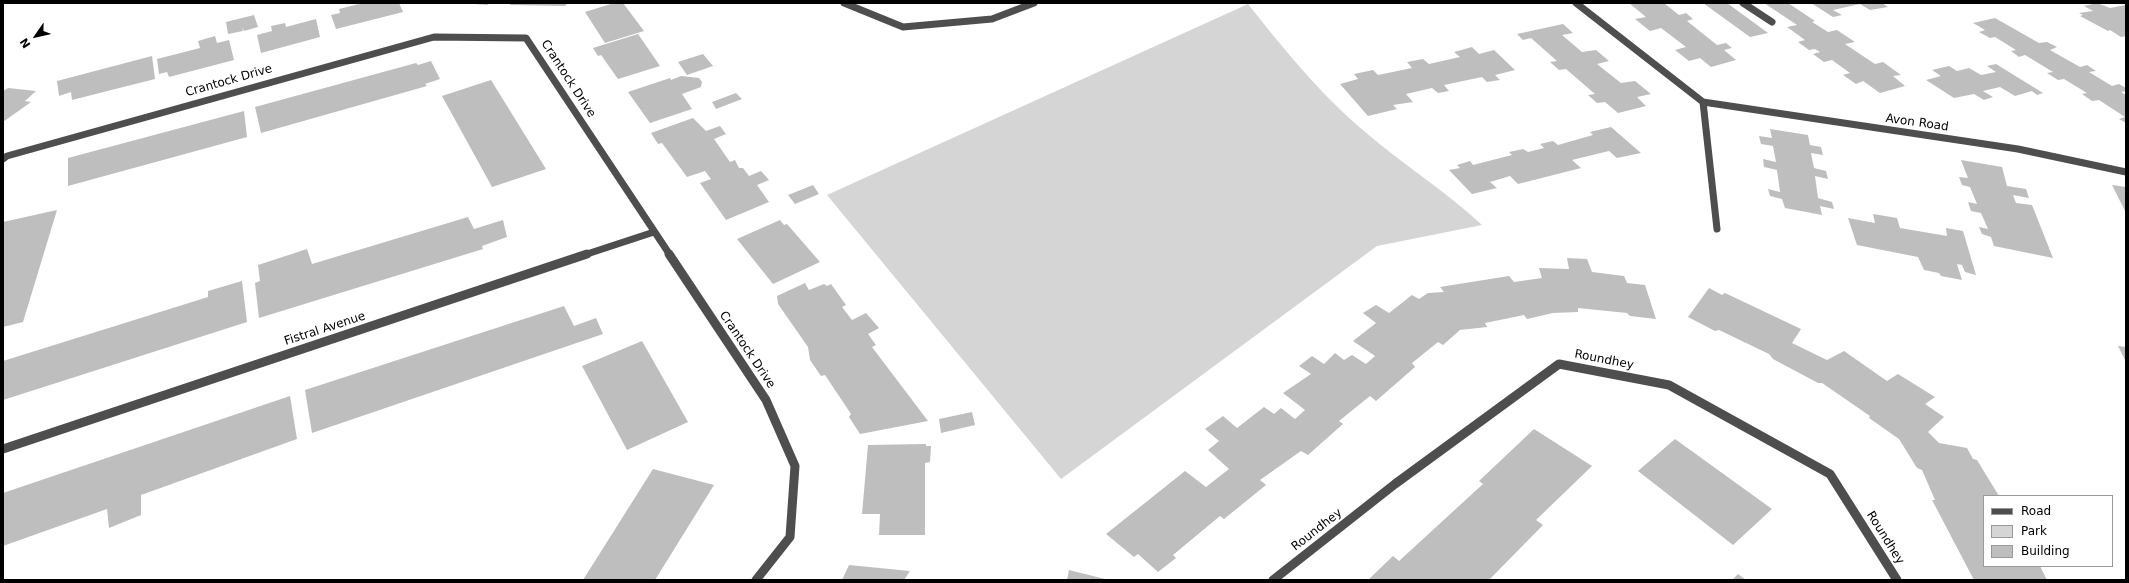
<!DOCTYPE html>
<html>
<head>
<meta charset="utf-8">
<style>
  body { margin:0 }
  #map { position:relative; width:2129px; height:583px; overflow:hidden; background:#fff; font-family:"DejaVu Sans",sans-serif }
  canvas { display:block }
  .frame { position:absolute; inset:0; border:4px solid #000; pointer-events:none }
  .legend { position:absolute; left:1983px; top:495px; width:130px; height:72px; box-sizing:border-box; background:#fff; border:1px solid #999; margin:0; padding:5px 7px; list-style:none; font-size:12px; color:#000 }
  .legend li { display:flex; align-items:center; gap:8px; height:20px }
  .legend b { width:20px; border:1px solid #999 }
  .north { position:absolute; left:16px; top:16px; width:40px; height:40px; -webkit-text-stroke:3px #fff; paint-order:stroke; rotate:236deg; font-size:11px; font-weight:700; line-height:16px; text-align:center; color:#000 }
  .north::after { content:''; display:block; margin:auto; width:14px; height:18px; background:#000; clip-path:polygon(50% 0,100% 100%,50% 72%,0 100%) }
</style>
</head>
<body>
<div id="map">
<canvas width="2129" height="583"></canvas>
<div class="frame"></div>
<ul class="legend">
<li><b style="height:5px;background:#4e4e4e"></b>Road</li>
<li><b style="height:11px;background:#d5d5d5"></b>Park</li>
<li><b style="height:11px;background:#bebebe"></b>Building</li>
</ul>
<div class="north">N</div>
</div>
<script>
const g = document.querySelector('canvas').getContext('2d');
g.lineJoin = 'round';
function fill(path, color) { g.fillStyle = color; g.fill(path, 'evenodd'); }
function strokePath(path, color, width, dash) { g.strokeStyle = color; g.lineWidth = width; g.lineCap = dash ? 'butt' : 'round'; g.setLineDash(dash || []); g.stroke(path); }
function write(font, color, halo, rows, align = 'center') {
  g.font = font + ' "DejaVu Sans",sans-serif'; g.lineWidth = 3; g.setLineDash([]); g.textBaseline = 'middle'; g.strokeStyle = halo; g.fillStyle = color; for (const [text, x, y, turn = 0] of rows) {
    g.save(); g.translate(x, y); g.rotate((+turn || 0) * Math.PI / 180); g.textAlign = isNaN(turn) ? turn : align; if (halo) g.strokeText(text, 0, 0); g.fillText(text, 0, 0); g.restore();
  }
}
fill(new Path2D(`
  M 1248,4 C 1282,47 1316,89 1358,126 C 1398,161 1443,189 1482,225 L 1377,246 L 1061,479 L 827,195 Z`), '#d5d5d5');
fill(new Path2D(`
  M 363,3 L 399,3 L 403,12 L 336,29 L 331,15 L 340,13 L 339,9 Z
  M 464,3 L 489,3 L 487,5 Z
  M 511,3 L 568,3 L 565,6 L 510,5 Z
  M 614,3 L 623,3 L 644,31 L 605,43 L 585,12 Z
  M 1629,3 L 1664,3 L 1679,15 L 1686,13 L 1693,19 L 1687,21 L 1717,45 L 1726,43 L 1732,48 L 1724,50 L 1736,60 L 1711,67 L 1700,58 L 1689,61 L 1675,50 L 1686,47 L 1661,28 L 1650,31 L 1635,19 L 1646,17 Z
  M 1703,3 L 1727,3 L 1768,33 L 1750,37 Z
  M 1764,3 L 1788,3 L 1815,21 L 1812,22 L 1828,32 L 1837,30 L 1855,42 L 1845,44 L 1875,64 L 1883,62 L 1901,75 L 1893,76 L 1905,86 L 1880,93 L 1863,81 L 1856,84 L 1843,75 L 1850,73 L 1832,60 L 1824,62 L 1813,54 L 1820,52 L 1815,49 L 1809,50 L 1798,42 L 1805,40 L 1787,27 L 1797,25 Z
  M 1811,3 L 1882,3 L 1888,7 L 1870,10 L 1860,4 L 1833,10 L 1842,15 L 1833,17 Z
  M 2097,3 L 2110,8 L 2126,5 L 2126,36 L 2121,37 L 2110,30 L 2108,31 L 2080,16 L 2083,15 L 2079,13 L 2093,11 L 2084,6 Z
  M 254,15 L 258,27 L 244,31 L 242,27 L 243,31 L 228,34 L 226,22 Z
  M 1995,18 L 2039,43 L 2047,42 L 2057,47 L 2050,50 L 2080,67 L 2087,65 L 2096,71 L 2089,72 L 2112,86 L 2119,84 L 2126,88 L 2126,91 L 2121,92 L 2126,95 L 2126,123 L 2119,119 L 2125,117 L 2099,100 L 2092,101 L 2082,94 L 2087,93 L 2064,79 L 2058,80 L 2047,73 L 2053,72 L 2025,55 L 2019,57 L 2011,51 L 2016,50 L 1995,37 L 1990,38 L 1979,32 L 1985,30 L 1973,23 Z
  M 316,19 L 320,37 L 261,53 L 257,35 L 272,31 L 271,26 L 285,23 L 286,27 Z
  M 1563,24 L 1573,33 L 1562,35 L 1582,52 L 1596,50 L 1609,61 L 1597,64 L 1621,83 L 1635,81 L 1651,94 L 1637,97 L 1646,106 L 1618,113 L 1605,102 L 1597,103 L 1588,95 L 1595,94 L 1566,69 L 1559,70 L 1550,62 L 1557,61 L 1531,38 L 1523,40 L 1517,34 Z
  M 638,34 L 660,66 L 618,79 L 601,55 L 598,56 L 593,48 Z
  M 215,36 L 217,43 L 229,40 L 234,60 L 169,77 L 167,72 L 159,74 L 157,59 L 200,48 L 198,41 Z
  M 1472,47 L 1479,54 L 1494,50 L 1515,70 L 1495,75 L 1500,80 L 1487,82 L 1482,77 L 1444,85 L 1449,91 L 1438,93 L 1432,88 L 1406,94 L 1413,102 L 1393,105 L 1397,109 L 1368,116 L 1340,84 L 1358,79 L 1354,74 L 1373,70 L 1378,75 L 1412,68 L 1407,62 L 1423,59 L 1429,64 L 1460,57 L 1454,52 Z
  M 703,54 L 713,66 L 687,75 L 678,62 Z
  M 152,56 L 155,79 L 72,100 L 71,92 L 59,96 L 57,81 Z
  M 431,61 L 440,79 L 425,84 L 427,86 L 261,133 L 255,107 L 416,63 L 418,65 Z
  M 1996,64 L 2043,93 L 2037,95 L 2032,91 L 2015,96 L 2000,87 L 1983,91 L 1993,97 L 1984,100 L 1974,94 L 1954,98 L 1926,80 L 1941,76 L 1932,70 L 1949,66 L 1957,71 L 1969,68 L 1981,75 L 1996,72 L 1987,66 Z
  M 681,76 L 699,78 L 702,82 L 701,87 L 682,94 L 692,109 L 650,123 L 628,92 L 670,78 L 671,80 Z
  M 491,80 L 546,169 L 492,187 L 442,96 Z
  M 8,88 L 36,91 L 25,101 L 31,102 L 3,122 L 3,91 Z
  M 736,93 L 742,99 L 716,109 L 712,102 Z
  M 244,111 L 247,137 L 68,186 L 68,158 Z
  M 693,118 L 706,131 L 720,126 L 726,134 L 714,139 L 730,162 L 735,160 L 739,168 L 743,168 L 749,176 L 761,171 L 769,180 L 757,185 L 769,202 L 726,220 L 700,183 L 711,179 L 705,171 L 687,177 L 662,143 L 658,144 L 651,133 Z
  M 1611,127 L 1641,153 L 1617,158 L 1609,151 L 1572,160 L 1581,168 L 1518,184 L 1510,176 L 1490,182 L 1497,188 L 1472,194 L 1449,170 L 1460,168 L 1457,165 L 1470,161 L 1473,165 L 1512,155 L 1509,152 L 1523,149 L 1528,152 L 1544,148 L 1540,144 L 1553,141 L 1558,145 L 1593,135 L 1590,132 Z
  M 1770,129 L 1808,135 L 1810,145 L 1821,147 L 1823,155 L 1811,153 L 1814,168 L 1826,171 L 1828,179 L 1815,176 L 1818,198 L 1832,202 L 1834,209 L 1820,206 L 1822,215 L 1785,208 L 1782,199 L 1770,196 L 1768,189 L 1780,192 L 1777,170 L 1764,167 L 1763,159 L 1776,162 L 1773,146 L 1761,144 L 1759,136 L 1772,138 Z
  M 1961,160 L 2002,167 L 2007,186 L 2026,189 L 2029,198 L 2013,195 L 2016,203 L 2032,205 L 2053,258 L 1994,246 L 1991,237 L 1982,234 L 1979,227 L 1988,229 L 1981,213 L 1971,211 L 1968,202 L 1977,204 L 1970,187 L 1962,185 L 1959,177 L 1968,178 Z
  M 813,185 L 819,194 L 795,204 L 788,195 Z
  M 2112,185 L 2126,187 L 2126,213 Z
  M 57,210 L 23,322 L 3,327 L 3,222 Z
  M 1873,214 L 1897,218 L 1900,228 L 1947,236 L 1946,228 L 1963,231 L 1976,275 L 1965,272 L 1962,265 L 1957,264 L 1962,280 L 1941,276 L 1939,273 L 1924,270 L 1918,257 L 1857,245 L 1848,218 L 1875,223 Z
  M 468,217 L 474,229 L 503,220 L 507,237 L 482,246 L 483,249 L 259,318 L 255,283 L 260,281 L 258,265 L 307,249 L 312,264 Z
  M 780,220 L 784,225 L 787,224 L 820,262 L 773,284 L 737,239 Z
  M 1567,258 L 1587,259 L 1592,272 L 1624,276 L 1627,283 L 1645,285 L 1656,319 L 1630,316 L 1627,313 L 1578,308 L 1578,312 L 1553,313 L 1527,319 L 1524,315 L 1485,323 L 1487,327 L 1460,330 L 1443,345 L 1438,342 L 1412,363 L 1415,367 L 1376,401 L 1370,396 L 1339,421 L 1343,424 L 1308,455 L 1301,451 L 1260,480 L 1266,485 L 1224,519 L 1220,516 L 1173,555 L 1176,558 L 1158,572 L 1138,554 L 1134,557 L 1106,534 L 1185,471 L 1206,487 L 1229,469 L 1208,450 L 1219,441 L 1205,429 L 1223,416 L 1237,428 L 1264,407 L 1274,414 L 1281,408 L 1295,419 L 1305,410 L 1283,393 L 1311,374 L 1299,366 L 1312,356 L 1324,364 L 1335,353 L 1344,360 L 1352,355 L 1366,364 L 1375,356 L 1353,341 L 1376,323 L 1363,313 L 1376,305 L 1389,313 L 1412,295 L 1419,299 L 1428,293 L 1444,292 L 1440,287 L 1509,276 L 1514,282 L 1542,278 L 1539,268 L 1569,269 Z
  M 242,281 L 247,322 L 3,400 L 3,361 L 208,297 L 208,291 Z
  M 805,283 L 809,290 L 824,284 L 827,286 L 831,284 L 846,305 L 842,307 L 852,320 L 866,313 L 879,328 L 868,334 L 876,345 L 872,347 L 928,421 L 860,434 L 849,417 L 851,414 L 825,375 L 821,376 L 810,360 L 808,347 L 778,304 L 777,296 Z
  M 1709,288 L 1722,295 L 1725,293 L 1801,329 L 1792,343 L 1827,360 L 1844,351 L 1887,381 L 1898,374 L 1935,397 L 1925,404 L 1944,417 L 1928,432 L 1939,443 L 1967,448 L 1973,459 L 1977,460 L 1999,496 L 1984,496 L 1984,566 L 2040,566 L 2047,580 L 1974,580 L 1932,500 L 1935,500 L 1922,470 L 1917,468 L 1899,439 L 1869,418 L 1870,416 L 1822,383 L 1818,383 L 1773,359 L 1769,354 L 1719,330 L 1715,331 L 1688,317 Z
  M 564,306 L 574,326 L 596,318 L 603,334 L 312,433 L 305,390 Z
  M 642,341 L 688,422 L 627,450 L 582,366 Z
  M 2118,346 L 2126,347 L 2126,362 Z
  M 290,396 L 297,439 L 141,495 L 141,515 L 109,528 L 107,509 L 3,546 L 3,493 Z
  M 972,412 L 975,425 L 941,433 L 939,419 Z
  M 1534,429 L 1592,466 L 1536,520 L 1543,525 L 1489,580 L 1368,580 L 1393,556 L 1399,561 L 1483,484 L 1479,481 Z
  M 1675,439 L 1772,509 L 1733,545 L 1638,471 Z
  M 926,444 L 926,446 L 931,446 L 930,462 L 925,463 L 925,535 L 879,535 L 880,514 L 862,514 L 868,445 Z
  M 653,469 L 714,485 L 655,580 L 583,580 Z
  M 849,565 L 910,571 L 904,580 L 842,580 Z
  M 1069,570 L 1105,579 L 1105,580 L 1067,580 Z
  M 1738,574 L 1746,580 L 1732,580 Z`), '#bebebe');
strokePath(new Path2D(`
  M 844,3 L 903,27 L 992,19 L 1034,3
  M 1576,3 L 1703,102 L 2018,149 L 2126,172
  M 1743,3 L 1772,22
  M 1703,102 L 1717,229
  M 3,159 L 7,156 L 434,37 L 526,38 L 670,255
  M 584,255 L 654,232`), '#4e4e4e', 7);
strokePath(new Path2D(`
  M 669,254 L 766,400 L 795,466 L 790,537 L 756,580
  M 3,449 L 587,254
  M 1273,580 L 1395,484 L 1559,364 L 1669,385 L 1830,474 L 1897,580`), '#4e4e4e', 9);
write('12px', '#000', '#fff', [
  ["Crantock Drive",568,79,57],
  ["Crantock Drive",229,81,-16],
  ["Avon Road",1917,123,8],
  ["Fistral Avenue",325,329,-18],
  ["Crantock Drive",747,350,56],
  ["Roundhey",1604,360,11],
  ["Roundhey",1317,530,-38],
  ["Roundhey",1885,538,58]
]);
</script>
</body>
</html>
